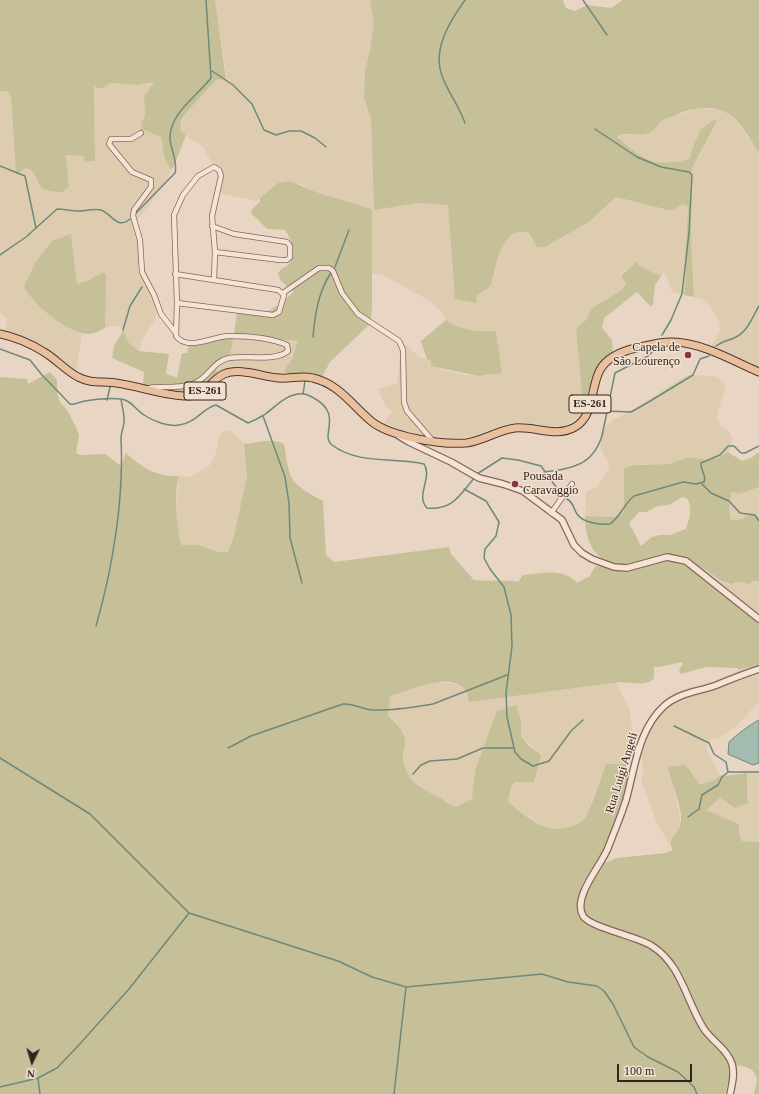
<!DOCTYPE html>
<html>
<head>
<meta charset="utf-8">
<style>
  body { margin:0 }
  #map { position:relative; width:759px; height:1094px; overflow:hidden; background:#e9d5c3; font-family:Georgia,serif }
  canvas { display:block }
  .north { position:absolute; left:12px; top:1042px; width:40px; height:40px; -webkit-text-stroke:3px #f1e1d1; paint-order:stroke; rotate:185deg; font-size:11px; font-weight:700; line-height:16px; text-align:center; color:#32231e }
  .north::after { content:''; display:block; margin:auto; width:14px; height:18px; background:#32231e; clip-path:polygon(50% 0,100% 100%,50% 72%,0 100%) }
  .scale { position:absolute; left:617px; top:1064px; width:75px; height:18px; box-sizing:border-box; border:2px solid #32231e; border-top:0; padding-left:5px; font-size:12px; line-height:14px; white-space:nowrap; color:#32231e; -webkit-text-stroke:3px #f1e1d1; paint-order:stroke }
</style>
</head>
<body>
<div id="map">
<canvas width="759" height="1094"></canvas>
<div class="north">N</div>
<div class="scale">100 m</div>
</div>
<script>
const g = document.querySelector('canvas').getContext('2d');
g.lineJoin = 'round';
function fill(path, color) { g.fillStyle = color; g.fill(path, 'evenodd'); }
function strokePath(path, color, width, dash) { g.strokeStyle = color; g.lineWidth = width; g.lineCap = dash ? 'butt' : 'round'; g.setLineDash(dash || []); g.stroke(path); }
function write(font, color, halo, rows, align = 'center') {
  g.font = font + ' Georgia,serif'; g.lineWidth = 3; g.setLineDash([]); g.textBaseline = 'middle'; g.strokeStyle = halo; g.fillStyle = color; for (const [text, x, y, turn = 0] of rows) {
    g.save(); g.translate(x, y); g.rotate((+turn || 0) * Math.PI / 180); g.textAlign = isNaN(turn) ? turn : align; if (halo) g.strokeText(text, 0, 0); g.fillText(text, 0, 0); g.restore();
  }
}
fill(new Path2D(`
  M 215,0 L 370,0 L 374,23 L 370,50 L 365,71 L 364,98 L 371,119 L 374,209 L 418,203 L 448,205 L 455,299 L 476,296 L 491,286 L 502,244 L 510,237 L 523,232 L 529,233 L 537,247 L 551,244 L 589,222 L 616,197 L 668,210 L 673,210 L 683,204 L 688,207 L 685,259 L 686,275 L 684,295 L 672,292 L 667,275 L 664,273 L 661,276 L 643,268 L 636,262 L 621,275 L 626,283 L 622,290 L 592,308 L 586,320 L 576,329 L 583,406 L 580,415 L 565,426 L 539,427 L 521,423 L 510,423 L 473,436 L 450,439 L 398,431 L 383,425 L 392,411 L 385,405 L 378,389 L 397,384 L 400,358 L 398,342 L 406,345 L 419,357 L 431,360 L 431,366 L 464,375 L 492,376 L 496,331 L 470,330 L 453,325 L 446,320 L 441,311 L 428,300 L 385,276 L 372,273 L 372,209 L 319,193 L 300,184 L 278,183 L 256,201 L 218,193 L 223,182 L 222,169 L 211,162 L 203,147 L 180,131 L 180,126 L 186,113 L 212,84 L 216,80 L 225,79 L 226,73 Z
  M 154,82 L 144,97 L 145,116 L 141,123 L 142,129 L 161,137 L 165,160 L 171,169 L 168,179 L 138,219 L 137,232 L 142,247 L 138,268 L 139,275 L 148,286 L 155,300 L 156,318 L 143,338 L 139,351 L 127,342 L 120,326 L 110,326 L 105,328 L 105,274 L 103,272 L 87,281 L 77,285 L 75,281 L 35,263 L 24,286 L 52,317 L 82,334 L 76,372 L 53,356 L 2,335 L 7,323 L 6,317 L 0,312 L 0,92 L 9,91 L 11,98 L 16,174 L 26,168 L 32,169 L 36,174 L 39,185 L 47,191 L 62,192 L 69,187 L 66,155 L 84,155 L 86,162 L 95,161 L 94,85 L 110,83 L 138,85 Z
  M 695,109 L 723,109 L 728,111 L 759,152 L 759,367 L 711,347 L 721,328 L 718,318 L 706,301 L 694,297 L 691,238 L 692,168 L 716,124 L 713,120 L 700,130 L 699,137 L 691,152 L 690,158 L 665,164 L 647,160 L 617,137 L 623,134 L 638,135 L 652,131 L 663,119 L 670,118 Z
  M 234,335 L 298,341 L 292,359 L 284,371 L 287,374 L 229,368 L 218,373 L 213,363 L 230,355 Z
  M 687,375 L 713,376 L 718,377 L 726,385 L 717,415 L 720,425 L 729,431 L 731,436 L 733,439 L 730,449 L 725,455 L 709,460 L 688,457 L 669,464 L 642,464 L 625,468 L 624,511 L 619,516 L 614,517 L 585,516 L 586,492 L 597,487 L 609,468 L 608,462 L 601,449 L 600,435 L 603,430 L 614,419 L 626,414 Z
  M 224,430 L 233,432 L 244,444 L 247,476 L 234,536 L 228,552 L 223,553 L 194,545 L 188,546 L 182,545 L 178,537 L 176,516 L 179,476 L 190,477 L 209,466 L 215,456 L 219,437 Z
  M 759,487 L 759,518 L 752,513 L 742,519 L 731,520 L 729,514 L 731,505 L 731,492 L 739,494 Z
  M 697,567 L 706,570 L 720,580 L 735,584 L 739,582 L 759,581 L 759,616 Z
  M 759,666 L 759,702 L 735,727 L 720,738 L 710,740 L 707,744 L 707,751 L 720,775 L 716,779 L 700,785 L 686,765 L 673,785 L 681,823 L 670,845 L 657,823 L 642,783 L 642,777 L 644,773 L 638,738 L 645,724 L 664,700 L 675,692 L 711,682 L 738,671 L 738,669 Z
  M 436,682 L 457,684 L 464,689 L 469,702 L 616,683 L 630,710 L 632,729 L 628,762 L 626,764 L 606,764 L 585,819 L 576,825 L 563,828 L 545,827 L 513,807 L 508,801 L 511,787 L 541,755 L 521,736 L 521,720 L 475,771 L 472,799 L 456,807 L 448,805 L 440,797 L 423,789 L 406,775 L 403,766 L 403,754 L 405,740 L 395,720 L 388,716 L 390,697 L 422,685 Z
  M 754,772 L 759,772 L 759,842 L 742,841 L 739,834 L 739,824 L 705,810 L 720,798 L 722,798 L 727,803 L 749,800 L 747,773 Z`), '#deccb1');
fill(new Path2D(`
  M 0,0 L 215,0 L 226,79 L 216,80 L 186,113 L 181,121 L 180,131 L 186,135 L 173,168 L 171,169 L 165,160 L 161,137 L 142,129 L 141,123 L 145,116 L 144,97 L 154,82 L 138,85 L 110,83 L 101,89 L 94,86 L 95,161 L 85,162 L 84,156 L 66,155 L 69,187 L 62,192 C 58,192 51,192 46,190 C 35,186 39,171 26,168 L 16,175 L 11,98 L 8,91 L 0,92 Z
  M 370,0 L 563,0 L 566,8 L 575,11 L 587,5 L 611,8 L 623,0 L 759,0 L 759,152 C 738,122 732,101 689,110 C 680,112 673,118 663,119 C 658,124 653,133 646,134 C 636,137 625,130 617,137 C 635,151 647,166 672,162 C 678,161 684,161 690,158 C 691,149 697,139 700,130 L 713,120 L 717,121 L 692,168 L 691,238 L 694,297 L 684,295 L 686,275 L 685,259 L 688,207 L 683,204 L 673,210 L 668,210 L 616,197 L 589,222 L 545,247 L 537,247 L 529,233 C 500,225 496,268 491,286 L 476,296 L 477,303 L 455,299 L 448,205 L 418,203 L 374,210 L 371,119 L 364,98 L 365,71 L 370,50 L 374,23 Z
  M 289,181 L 319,193 L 372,209 L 372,308 L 370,324 L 330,362 L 322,377 L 310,373 L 287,374 L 284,371 L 292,359 L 298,341 L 234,335 L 230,355 L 213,363 L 218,373 C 212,378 206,387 199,390 C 182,399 159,390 143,386 L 144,372 L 112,358 L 114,346 L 123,331 L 128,342 L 139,351 L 169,354 L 166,374 L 177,378 L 182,353 L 187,353 L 189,342 L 219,335 L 234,335 L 237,313 C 267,316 272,311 294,292 L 281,281 L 278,274 C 280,268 285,268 289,264 C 296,256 291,237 285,230 L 267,229 L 251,213 L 252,209 L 260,202 L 260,198 L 278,183 Z
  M 71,234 L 77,284 L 87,281 L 103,272 L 106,274 L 105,328 C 98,332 90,336 81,333 C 62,327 32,304 24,286 L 35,263 L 52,241 Z
  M 636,262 L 643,268 L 661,276 L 655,285 L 653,305 L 650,306 L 637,292 L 604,318 L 602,328 L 612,340 L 613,352 C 592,368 593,383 583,406 L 576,329 L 586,320 L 592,308 L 622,290 L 626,283 L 621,276 Z
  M 446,320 C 460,330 478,332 496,331 L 502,373 L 479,376 L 431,366 L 431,360 L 427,360 L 421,341 Z
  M 50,372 L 57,380 L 57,394 L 60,402 L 67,410 L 77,429 L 79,436 L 76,453 L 80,455 L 105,454 L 121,466 L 126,453 C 142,468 157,477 179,476 C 174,489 176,533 182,545 C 187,546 190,544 195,545 C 206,546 217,554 228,552 L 234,536 L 247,476 L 244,444 C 255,443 274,438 284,444 C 290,482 289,482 323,501 L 326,555 L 334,562 L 449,547 L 451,554 L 474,580 C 489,582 503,579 518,582 L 523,575 C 542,574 562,567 577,583 L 590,576 L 594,568 L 605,560 C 589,552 585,532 585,516 L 614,517 L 619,516 L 624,511 L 624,468 L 636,465 L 669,464 L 688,457 L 709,460 L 718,458 L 728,452 L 742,461 L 751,458 L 759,452 L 759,487 L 739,494 L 731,492 C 731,501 728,511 731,520 L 742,519 L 752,513 L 759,518 L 759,581 L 754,581 L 749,584 L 739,582 L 731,584 L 720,580 L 706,570 L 697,567 L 759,616 L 759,666 L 738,669 L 737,668 L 706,667 L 681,674 L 679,670 L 683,664 L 681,662 L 660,667 L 654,667 L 654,678 C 649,686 630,683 622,682 L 469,702 C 468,698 467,694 465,690 C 452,671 411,690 394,695 L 390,697 L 388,716 C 394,721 404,730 405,740 C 406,745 403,751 403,755 C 402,776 418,787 435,795 C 443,798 447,805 456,807 L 472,799 L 475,771 L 497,711 L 516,705 L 521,720 L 521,736 L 528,745 L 541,755 L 534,782 L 515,782 L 511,787 L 508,801 C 514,808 537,825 546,827 C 558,830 576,828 584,819 C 590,813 602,774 606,764 L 626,764 L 630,776 L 611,850 L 605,863 L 617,858 L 666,853 L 673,850 C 666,839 679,833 681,822 C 683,808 671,783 668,768 L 672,766 L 686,765 L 700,785 L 716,779 L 720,775 L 723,776 L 747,773 L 748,803 L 735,808 L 720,798 L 706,810 L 739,824 L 739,834 L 742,841 L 759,842 L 759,1094 L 754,1094 C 754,1089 757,1085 757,1081 C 757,1069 743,1064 734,1066 L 732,1069 L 725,1094 L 0,1094 L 0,377 L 27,379 L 28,384 ZM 682,497 L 686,498 C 694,506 689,519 686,529 L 670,535 L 659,535 L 653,537 L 653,536 L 641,546 L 629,523 L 639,512 L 646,512 L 658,506 L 669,505 Z`), '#c6c098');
const water = new Path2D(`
  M 759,720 L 759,763 L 753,765 L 728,754 L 729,742 C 735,736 752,723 759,720 Z`);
fill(water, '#a4bcb0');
strokePath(water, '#6d897b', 1);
strokePath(new Path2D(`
  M 465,0 C 450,21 432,49 442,76 C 448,92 459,106 465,123
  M 583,0 L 607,35
  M 212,71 L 233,85 L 252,104 L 264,130 L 276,135 L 289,131 L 301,131 L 315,138 L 326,147
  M 595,129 L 637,157 L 661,167 L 689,172 L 692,175 L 689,233 L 682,294 L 671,320 L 662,335
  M 0,166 L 25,176 L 36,228
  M 136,213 L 175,173 C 178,162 171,150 170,139 C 169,114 197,96 211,78 L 206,0
  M 0,255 L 26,237 L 57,209 C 64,209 71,211 79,211 C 86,211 94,208 101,210 C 112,214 117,230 130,219
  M 335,267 L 349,230
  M 123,330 L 130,306 L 142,287
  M 313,337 C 315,314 318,294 330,274
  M 716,346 C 725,339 727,342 736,337 C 748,331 753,316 759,306
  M 0,349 L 30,360 L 42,375 L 70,404 C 75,405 76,403 81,402 C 92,399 110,398 121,399 C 131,400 136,410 144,415 C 153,421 168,427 179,425 C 196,423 203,408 216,405 L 248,423 C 253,421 259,418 264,415 C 273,409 283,397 294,395 C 300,393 307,394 312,397 C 345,414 319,435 332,445 C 359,465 393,457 424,464 C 433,477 415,496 427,508 C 453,510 459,496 475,477
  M 303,394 L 305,381
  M 107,400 L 110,387
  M 606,411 L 631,412 L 647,403 L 693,375 L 700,359 L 709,356
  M 263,416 L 285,477 L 289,503 L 290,538 L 302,583
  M 544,472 C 573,468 592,466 602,436 L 615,373 L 648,356 L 653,351
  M 477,474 L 502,458 L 518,460 L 541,466 L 561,494
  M 702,484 L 711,493 L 729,501 L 740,513 L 755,515 L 759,521
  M 464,489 L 486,501 L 499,522 L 496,536 L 485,549 L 484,558 L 490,569 L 504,587 L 511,615 L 512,646 L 506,693 L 507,717 L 515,752 L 521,759 L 533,766 L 549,761 L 571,731 L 583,720
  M 567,499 C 574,503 573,508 577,514 C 583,523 601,525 610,524 C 621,516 624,504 634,496 L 683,482 L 696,484 L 704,482 C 707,475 700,470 701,463 L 720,455 L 728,446 L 734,446 L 741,453 L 745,453 L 759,446
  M 96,626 C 113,567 124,499 121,438 C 121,433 123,429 124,423 C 125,416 122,407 121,399
  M 674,726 L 709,743 L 714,754 L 726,762 L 728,772
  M 228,748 L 251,736 L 343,704 C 354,703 363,710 373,710 C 392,711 414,707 433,704 L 507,675
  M 0,758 L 90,814 L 189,913 L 338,961 L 372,977 L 406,987 L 542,974 L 568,982 L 597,986 L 604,991 L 613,1004 L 634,1047 L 648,1057 L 678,1072 L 694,1087 L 697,1094
  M 413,774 L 421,765 L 430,761 L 457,759 L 483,748 L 514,748
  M 688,817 L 699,809 L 702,795 L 718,785 L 722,777 L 728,772 L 759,772
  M 38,1078 L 40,1094
  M 0,1087 L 38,1078 L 57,1068 L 78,1046 L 129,989 L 189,913
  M 394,1094 L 406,987`), '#6d897b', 1.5);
const minor = new Path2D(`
  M 141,133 L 131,139 L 111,139 L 109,144 L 132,172 L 151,180 L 151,187 L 134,210 L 133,216 L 140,240 L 142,272 L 154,295 L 161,314 L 175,332
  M 212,226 L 234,234 L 287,242 L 290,246 L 290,257 L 287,260 L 280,260 L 215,252
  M 175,274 L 278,290 L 284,295 L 279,312 L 273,315 L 177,303
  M 283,293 L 319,268 L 329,268 L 333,271 L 342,293 L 358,314 L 399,341 L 403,350 L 404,402 L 407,411 L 432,440
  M 149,388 C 164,386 184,389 197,382 C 210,375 214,361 229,358 C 244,355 276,362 288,351 L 287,345 C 271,338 246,336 229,336 C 213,336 188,352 176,336 L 177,303 L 174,215 L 183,195 L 198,176 L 214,167 L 219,170 L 221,176 L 212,216 L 215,252 L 214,279
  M 551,513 L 572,484`);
const tertiary = new Path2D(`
  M 399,436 L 409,442 L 451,462 L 479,478 L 503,484 L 523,491 L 562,520 L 574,545 L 582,553 L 592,559 L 614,567 L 627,568 L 667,557 L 686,561 L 759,619
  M 730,1094 C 732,1085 735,1074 732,1064 C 728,1050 712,1041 704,1029 C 686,1001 682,965 652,946 C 637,936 591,928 583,916 C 572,897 601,866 608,848 C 614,832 621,816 626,800 C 635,768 638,730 664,706 C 679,693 696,692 714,686 C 729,680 743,674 759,669`);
const primary = new Path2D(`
  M 0,334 C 15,337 31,344 44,352 C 56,359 66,371 78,377 C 91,384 103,381 116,383 C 139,386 161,395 184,396 C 209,397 207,382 224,374 C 240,367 263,377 279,378 C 290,379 302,375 313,378 C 339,384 352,405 371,421 C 390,437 442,445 466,443 C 483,441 498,430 515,428 C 535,426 556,438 575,427 C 595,415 590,388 600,370 C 607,357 623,351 636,348 C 649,345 661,341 674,342 C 703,343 733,361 759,372`);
strokePath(minor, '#81675c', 6);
strokePath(tertiary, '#81675c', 8);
strokePath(primary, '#4f372f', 9);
strokePath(minor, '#f5e4d5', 4.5);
strokePath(tertiary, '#f5e4d5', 5.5);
strokePath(primary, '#e9c09e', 7);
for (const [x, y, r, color] of [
  [688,355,4,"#8a3247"],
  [515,484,4,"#8a3247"]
]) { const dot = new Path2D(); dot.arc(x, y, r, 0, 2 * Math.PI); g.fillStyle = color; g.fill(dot); strokePath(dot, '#f1e1d1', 1.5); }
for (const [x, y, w] of [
  [205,391,42],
  [590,404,42]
]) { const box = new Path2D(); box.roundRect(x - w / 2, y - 9, w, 18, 3); g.fillStyle = '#f1e1d1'; g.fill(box); strokePath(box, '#32231e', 1); }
write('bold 11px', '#32231e', null, [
  ["ES-261",205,391],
  ["ES-261",590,404]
]);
write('12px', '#32231e', '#f1e1d1', [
  ["Capela de",680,348],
  ["São Lourenço",680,362],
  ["Pousada",523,477,"left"],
  ["Caravaggio",523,491,"left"]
], 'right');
write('12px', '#32231e', '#f1e1d1', [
  ["Rua Luigi Angeli",622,773,-73]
]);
</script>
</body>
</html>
